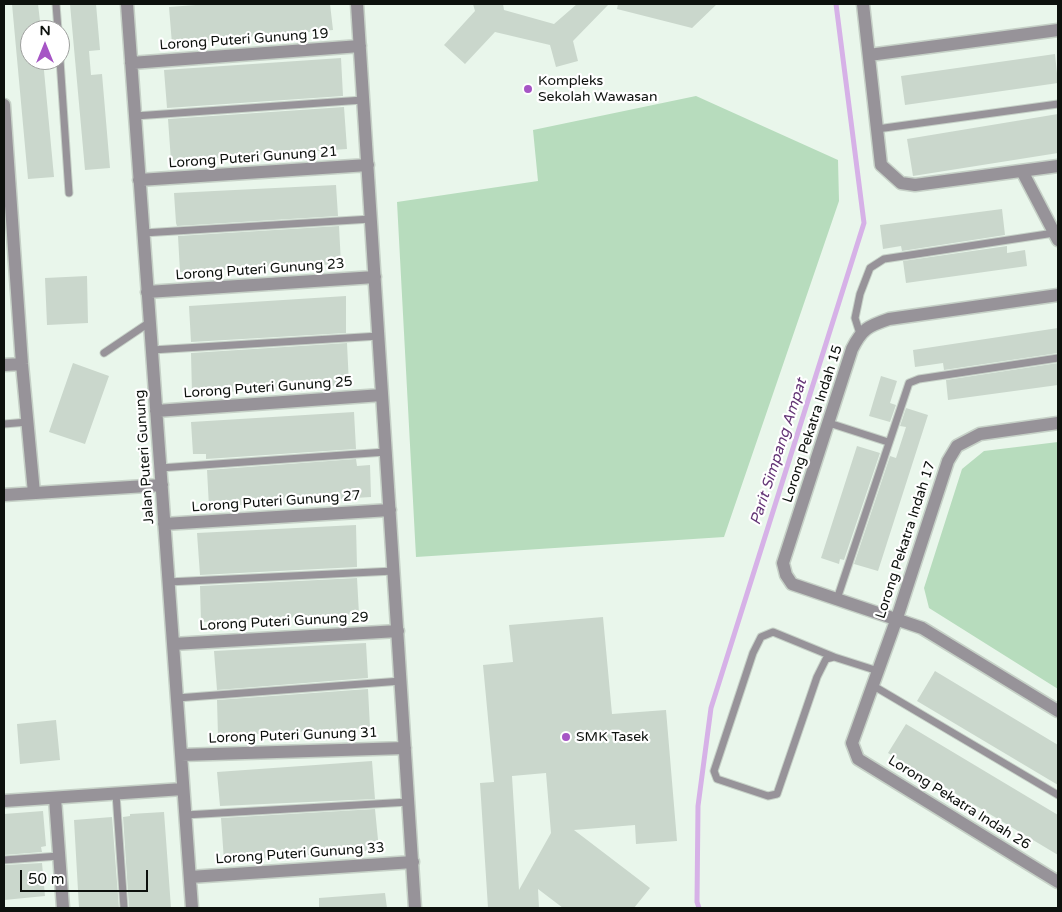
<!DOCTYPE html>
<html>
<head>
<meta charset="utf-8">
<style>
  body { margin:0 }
  #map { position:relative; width:1062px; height:912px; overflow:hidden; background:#e9f6eb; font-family:"Varela Round",sans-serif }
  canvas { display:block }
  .frame { position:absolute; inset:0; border:5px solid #0d110d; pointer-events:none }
  .north { position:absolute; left:20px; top:20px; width:50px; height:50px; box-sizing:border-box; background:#fff; border:1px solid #9ea09e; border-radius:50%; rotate:0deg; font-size:14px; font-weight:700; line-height:20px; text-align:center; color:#0d110d }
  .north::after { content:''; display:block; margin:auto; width:18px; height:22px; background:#a655c5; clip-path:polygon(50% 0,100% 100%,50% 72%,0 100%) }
  .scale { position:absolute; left:20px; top:870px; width:128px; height:22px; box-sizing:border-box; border:2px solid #0d110d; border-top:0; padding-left:6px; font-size:15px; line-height:18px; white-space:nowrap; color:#0d110d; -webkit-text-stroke:4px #fff; paint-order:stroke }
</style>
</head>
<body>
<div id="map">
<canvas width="1062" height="912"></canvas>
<div class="frame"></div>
<div class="north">N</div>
<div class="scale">50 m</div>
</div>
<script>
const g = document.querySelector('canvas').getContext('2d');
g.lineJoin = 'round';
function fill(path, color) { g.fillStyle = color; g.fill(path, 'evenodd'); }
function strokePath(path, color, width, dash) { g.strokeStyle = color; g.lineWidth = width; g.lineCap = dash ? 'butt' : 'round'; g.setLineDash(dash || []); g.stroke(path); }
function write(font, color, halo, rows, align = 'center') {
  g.font = font + ' "Varela Round",sans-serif'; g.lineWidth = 4.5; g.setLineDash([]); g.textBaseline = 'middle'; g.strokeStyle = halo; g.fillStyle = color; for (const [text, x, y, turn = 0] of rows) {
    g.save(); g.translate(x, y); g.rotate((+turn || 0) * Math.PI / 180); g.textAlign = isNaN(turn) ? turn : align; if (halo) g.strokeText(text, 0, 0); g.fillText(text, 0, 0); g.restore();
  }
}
fill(new Path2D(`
  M 696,96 L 838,160 L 839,201 L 724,537 L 416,557 L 397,202 L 538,181 L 533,130 Z
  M 1058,442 L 1058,689 L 929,608 L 924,588 L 962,469 L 984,451 Z`), '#b7dcbd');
strokePath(new Path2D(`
  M 699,908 L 697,902 L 698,806 L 711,708 L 864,223 L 836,4`), '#d6b1e7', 5);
fill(new Path2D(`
  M 12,4 L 38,4 L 41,30 L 30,30 L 30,60 L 43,60 L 54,177 L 28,179 Z
  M 70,4 L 96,4 L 100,50 L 89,51 L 91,75 L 102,74 L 110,168 L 85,170 Z
  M 209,4 L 330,4 L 333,30 L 172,44 L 169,7 Z
  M 473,4 L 503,4 L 504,10 L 554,24 L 577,4 L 609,4 L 573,41 L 578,61 L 556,67 L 550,45 L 495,32 L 465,64 L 444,45 L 475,11 Z
  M 618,4 L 717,4 L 692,28 L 617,9 Z
  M 1055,54 L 1058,83 L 905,105 L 901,76 Z
  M 341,58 L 343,96 L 167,108 L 164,70 Z
  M 344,107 L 347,149 L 171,161 L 168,119 Z
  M 1058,114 L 1058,153 L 913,176 L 907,139 Z
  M 336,185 L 338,216 L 177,226 L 176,223 L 174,193 Z
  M 1002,209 L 1005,235 L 902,251 L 901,246 L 883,249 L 880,225 Z
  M 339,226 L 341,264 L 180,272 L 178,236 Z
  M 1007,246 L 1007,253 L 1025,250 L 1027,266 L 906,283 L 903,261 Z
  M 87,276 L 88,323 L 47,325 L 45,278 Z
  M 346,296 L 346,333 L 191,342 L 189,306 Z
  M 1058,328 L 1058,353 L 944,370 L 943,363 L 915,367 L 913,350 Z
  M 347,343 L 349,385 L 192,394 L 191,353 Z
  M 73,363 L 109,376 L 85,444 L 49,432 Z
  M 1058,363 L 1058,385 L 948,400 L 946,380 Z
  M 881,376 L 897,381 L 890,403 L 896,405 L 890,422 L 869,416 Z
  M 906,408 L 928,415 L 878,571 L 854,564 L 890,456 L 896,458 L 906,427 L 900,426 Z
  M 354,412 L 356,449 L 206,459 L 206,454 L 193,454 L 191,422 Z
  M 857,446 L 880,453 L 844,560 L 840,559 L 839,564 L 821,558 Z
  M 356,459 L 357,466 L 370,465 L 371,497 L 209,507 L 207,470 Z
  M 356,525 L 357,567 L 200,575 L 197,533 Z
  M 357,578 L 359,614 L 201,622 L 200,586 Z
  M 603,617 L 612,714 L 666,710 L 677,841 L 636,844 L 635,825 L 574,830 L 650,888 L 634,908 L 563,908 L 538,889 L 539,908 L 488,908 L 480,783 L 494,782 L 483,665 L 513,662 L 509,625 ZM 546,773 L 551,833 L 519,890 L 512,776 Z
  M 366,643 L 368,678 L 217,690 L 214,651 Z
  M 935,671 L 1058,745 L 1058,785 L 917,701 Z
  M 368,689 L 370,728 L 218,736 L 217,700 Z
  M 56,720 L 60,760 L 20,764 L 17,724 Z
  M 906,724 L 1058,815 L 1058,855 L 888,753 Z
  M 372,761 L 375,799 L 220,806 L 217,772 Z
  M 375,809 L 379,850 L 224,861 L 221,818 Z
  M 43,811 L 46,846 L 41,847 L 42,852 L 4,855 L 4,814 Z
  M 164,812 L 171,908 L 129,908 L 123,817 L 130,816 L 130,814 Z
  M 112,817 L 119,908 L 79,908 L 74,820 Z
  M 42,863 L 45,896 L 4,900 L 4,865 Z
  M 385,893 L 387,908 L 319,908 L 319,898 Z`), '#cad7cc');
const lane = new Path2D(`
  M 56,4 L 58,30
  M 60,60 L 69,193
  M 135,116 L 363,100
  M 877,129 L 1058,104
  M 143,233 L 371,219
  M 860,334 L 855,318 L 860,294 L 870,268 L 884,259 L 1054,233
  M 152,350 L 379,336
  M 104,353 L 150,322
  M 829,423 L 888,442
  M 4,424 L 28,422
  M 160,468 L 386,452
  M 168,582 L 394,571
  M 837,599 L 909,383 L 919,379 L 1058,358
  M 773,632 L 834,657 L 826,659 L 817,677 L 777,794 L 768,796 L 717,779 L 714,771 L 753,653 L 761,637 Z
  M 834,657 L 878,671
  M 872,685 L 1058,795
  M 177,698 L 401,681
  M 116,794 L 124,908
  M 185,815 L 409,802
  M 4,860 L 59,856`);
const street = new Path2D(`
  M 127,4 L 192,908
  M 357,4 L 415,908
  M 863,4 L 881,165 L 901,183 L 915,185 L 1058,166
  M 869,55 L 1058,30
  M 131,63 L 360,46
  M 4,105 L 22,364 L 34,493
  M 1022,171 L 1058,240
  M 139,180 L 368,165
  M 147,292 L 375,277
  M 1058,295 L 889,319 C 868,326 862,329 852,349 L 783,563 L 786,575 L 792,584 L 922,628 L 1058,711
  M 4,365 L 22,364
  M 156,411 L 382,395
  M 1058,423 L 980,434 L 957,446 L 948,461 L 897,618 L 852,743 L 858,759 L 1058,882
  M 4,495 L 162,485
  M 164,524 L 390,510
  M 173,644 L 398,631
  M 181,755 L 405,748
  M 55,798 L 63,908
  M 4,801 L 183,789
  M 190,877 L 413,862`);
strokePath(lane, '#c6d1c7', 9);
strokePath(street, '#c6d1c7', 15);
strokePath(lane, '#979399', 7);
strokePath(street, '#979399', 12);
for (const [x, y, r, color] of [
  [528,89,5,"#a655c5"],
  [566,737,5,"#a655c5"]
]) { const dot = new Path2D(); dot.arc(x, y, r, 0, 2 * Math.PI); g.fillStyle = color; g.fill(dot); strokePath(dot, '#fff', 2); }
write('14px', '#0d110d', '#fff', [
  ["Lorong Puteri Gunung 19",244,40,-4],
  ["Lorong Puteri Gunung 21",253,158,-4],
  ["Lorong Puteri Gunung 23",260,270,-4],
  ["Lorong Puteri Gunung 25",268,388,-4],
  ["Lorong Pekatra Indah 15",813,424,-72],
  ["Jalan Puteri Gunung",145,457,-94],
  ["Lorong Puteri Gunung 27",276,502,-4],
  ["Lorong Pekatra Indah 17",906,540,-72],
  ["Lorong Puteri Gunung 29",284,622,-3],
  ["Lorong Puteri Gunung 31",293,736,-2],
  ["Lorong Pekatra Indah 26",959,803,32],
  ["Lorong Puteri Gunung 33",300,854,-4]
]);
write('14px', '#0d110d', '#fff', [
  ["Kompleks",538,81],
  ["Sekolah Wawasan",538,97],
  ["SMK Tasek",576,737]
], 'left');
write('italic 15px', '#643676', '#fff', [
  ["Parit Simpang Ampat",779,452,-72]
]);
</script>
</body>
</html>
